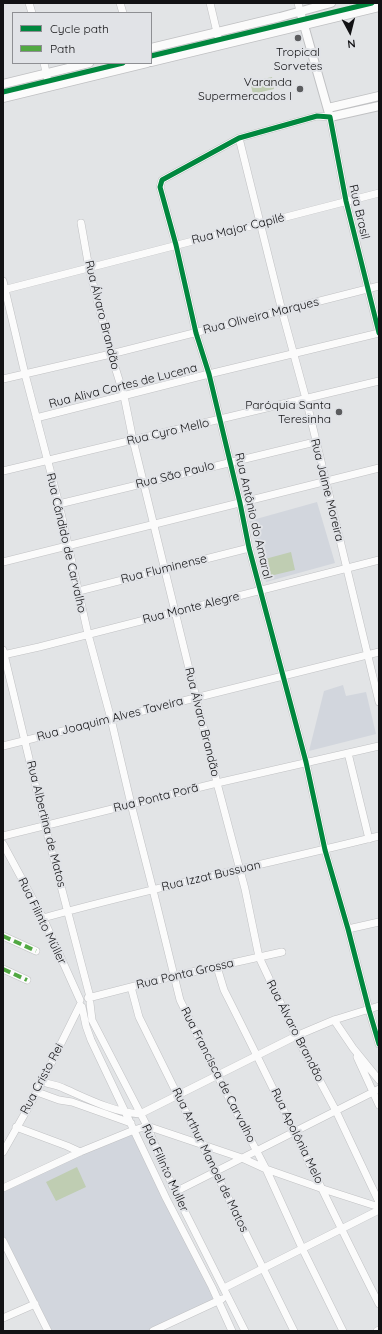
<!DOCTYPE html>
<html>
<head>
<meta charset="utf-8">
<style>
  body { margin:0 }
  #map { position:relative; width:382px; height:1334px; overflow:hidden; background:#e2e4e6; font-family:Quicksand,sans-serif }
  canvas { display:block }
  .frame { position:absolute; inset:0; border:4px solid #121214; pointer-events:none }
  .legend { position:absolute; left:12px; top:12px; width:140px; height:52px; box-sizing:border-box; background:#e1e3e7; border:1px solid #8e8f93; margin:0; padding:5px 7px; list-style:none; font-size:12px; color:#121214 }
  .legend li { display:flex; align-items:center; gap:8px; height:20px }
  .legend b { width:20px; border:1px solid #8e8f93 }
  .north { position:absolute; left:330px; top:12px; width:40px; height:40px; -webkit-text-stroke:3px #e1e3e7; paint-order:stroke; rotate:173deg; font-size:11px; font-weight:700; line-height:16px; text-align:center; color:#121214 }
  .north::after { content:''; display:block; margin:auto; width:14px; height:18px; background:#121214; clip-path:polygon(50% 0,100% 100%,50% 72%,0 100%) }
</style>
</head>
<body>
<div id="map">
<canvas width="382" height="1334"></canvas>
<div class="frame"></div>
<ul class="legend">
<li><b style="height:5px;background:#00873e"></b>Cycle path</li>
<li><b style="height:5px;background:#51a842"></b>Path</li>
</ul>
<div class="north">N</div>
</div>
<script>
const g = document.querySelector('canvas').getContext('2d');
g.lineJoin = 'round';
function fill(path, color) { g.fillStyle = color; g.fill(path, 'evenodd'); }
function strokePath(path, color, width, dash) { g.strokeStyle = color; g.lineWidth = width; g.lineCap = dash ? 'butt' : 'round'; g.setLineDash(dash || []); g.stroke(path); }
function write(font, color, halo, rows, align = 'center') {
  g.font = font + ' Quicksand,sans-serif'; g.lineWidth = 4; g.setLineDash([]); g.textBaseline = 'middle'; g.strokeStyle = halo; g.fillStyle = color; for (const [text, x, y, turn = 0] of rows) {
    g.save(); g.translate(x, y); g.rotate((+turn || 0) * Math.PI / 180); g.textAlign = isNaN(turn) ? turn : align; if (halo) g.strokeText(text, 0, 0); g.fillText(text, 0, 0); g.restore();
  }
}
fill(new Path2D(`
  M 317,502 L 335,563 L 266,582 L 249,521 Z
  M 343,685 L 346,696 L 366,692 L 376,734 L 309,751 L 324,691 Z
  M 134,1130 L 219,1303 L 158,1331 L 48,1331 L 3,1241 L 3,1188 Z`), '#d2d6dd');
fill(new Path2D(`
  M 272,77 L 274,89 L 253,94 L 250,82 Z
  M 291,552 L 295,570 L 270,576 L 265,559 Z
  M 77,1167 L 86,1187 L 56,1201 L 46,1182 Z`), '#bfcdb2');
const minor = new Path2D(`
  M 29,3 L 32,13
  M 120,3 L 123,13
  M 210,3 L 220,45
  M 298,3 L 300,11
  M 44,63 L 49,86
  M 239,138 L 282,311 L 306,399 L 379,702
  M 81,223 L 89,268 L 111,354 L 124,396 L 133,440 L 217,783 L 245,889 L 259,957 L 296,1036 L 336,1111 L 379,1202
  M 3,281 L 25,374 L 59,504 L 88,634 L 111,719 L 131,804 L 153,890 L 180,1000 L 217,1075 L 266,1169 L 302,1248 L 343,1331
  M 3,290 L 379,193
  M 379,333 L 346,201 L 330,117 L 317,116 L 239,138 L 162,180 L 160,187 L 176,245 L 196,333 L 209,374 L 240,503 L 249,548 L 306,762 L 325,850 L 348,929 L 369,1010 L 379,1044
  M 3,379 L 111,354 L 379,286
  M 36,418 L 209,374 L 379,333
  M 3,471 L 379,381
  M 59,504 L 315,442
  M 3,562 L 379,468
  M 79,591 L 249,548
  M 3,650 L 45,825 L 90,997
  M 3,655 L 39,647 L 379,560
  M 3,746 L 379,652
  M 348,753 L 369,839
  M 3,836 L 217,783 L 379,746
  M 3,844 L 43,918 L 80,1000
  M 43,918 C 154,887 267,864 379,836
  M 348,929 L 379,922
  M 3,936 L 36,951
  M 217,967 L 224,990 C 277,1094 326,1200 379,1304
  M 3,969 L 27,980
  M 131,987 L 139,1017 L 294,1331
  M 88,998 L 174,976 L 282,952
  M 90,1003 L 92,1020 L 147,1126 L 175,1192 L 245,1331
  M 82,1007 L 86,1026 L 91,1040 L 166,1198 L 212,1287 L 232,1331
  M 334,1020 L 353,1048 L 379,1080
  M 357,1057 L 379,1105
  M 42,1082 C 49,1084 57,1085 63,1088 C 88,1099 113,1112 140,1114 L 296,1036 L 334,1020 L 379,1006
  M 37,1092 L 59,1100 L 72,1102 L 131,1123
  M 16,1127 L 67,1146 L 80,1152
  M 3,1152 L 37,1092 L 80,1005
  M 3,1188 L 80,1152 L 134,1130 L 147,1126 L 242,1158 L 266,1169 L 323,1189 L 379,1207
  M 175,1192 L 379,1089
  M 3,1241 L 48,1331
  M 224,1288 L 379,1210
  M 3,1318 L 35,1304
  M 153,1331 L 222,1299
  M 377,1331 L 379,1330`);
const major = new Path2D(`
  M 300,11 L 330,117 L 379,106
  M 151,48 L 280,17 L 331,3
  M 151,62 L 379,7
  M 3,84 L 89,63
  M 3,98 L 147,63
  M 328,108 L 379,96`);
strokePath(minor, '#c0c1c3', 8);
strokePath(major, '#c0c1c3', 10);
strokePath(minor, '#fbfbfb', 7);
strokePath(major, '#fbfbfb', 8);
strokePath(new Path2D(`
  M 3,936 L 36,951
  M 3,969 L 27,980`), '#51a842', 4, [8, 4]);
strokePath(new Path2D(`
  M 151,56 L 372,3
  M 3,92 L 123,63
  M 379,333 L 346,201 L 330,117 L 317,116 L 239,138 L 162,180 L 160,187 L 176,245 L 196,333 L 209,374 L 240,503 L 249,548 L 306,762 L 325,850 L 348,929 L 369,1010 L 379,1044`), '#00873e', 5);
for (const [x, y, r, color] of [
  [298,38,4,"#5b5c5e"],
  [300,89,4,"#5b5c5e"],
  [339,412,4,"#5b5c5e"]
]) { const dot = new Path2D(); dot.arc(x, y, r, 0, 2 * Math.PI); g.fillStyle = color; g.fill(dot); strokePath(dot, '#e1e3e7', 1.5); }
write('12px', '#121214', '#e1e3e7', [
  ["Tropical",298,52,"center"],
  ["Sorvetes",298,66,"center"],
  ["Varanda",292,82],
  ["Supermercados l",292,96],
  ["Paróquia Santa",331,405],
  ["Teresinha",331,419]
], 'right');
write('12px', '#121214', '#e1e3e7', [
  ["Rua Brasil",359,212,77],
  ["Rua Major Capilé",238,229,-14],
  ["Rua Álvaro Brandão",102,315,76],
  ["Rua Oliveira Marques",261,316,-14],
  ["Rua Aliva Cortes de Lucena",123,386,-14],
  ["Rua Cyro Mello",168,432,-13],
  ["Rua São Paulo",175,475,-14],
  ["Rua Jaime Moreira",327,490,76],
  ["Rua Antônio do Amaral",253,516,77],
  ["Rua Cândido de Carvalho",66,543,77],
  ["Rua Fluminense",164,569,-14],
  ["Rua Monte Alegre",191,608,-14],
  ["Rua Joaquim Alves Taveira",110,719,-14],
  ["Rua Álvaro Brandão",202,722,76],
  ["Rua Ponta Porã",156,798,-14],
  ["Rua Albertina de Matos",46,824,76],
  ["Rua Izzat Bussuan",211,876,-13],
  ["Rua Filinto Müller",42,921,64],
  ["Rua Ponta Grossa",185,974,-13],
  ["Rua Álvaro Brandão",295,1031,63],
  ["Rua Francisca de Carvalho",218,1075,63],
  ["Rua Cristo Rei",42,1079,-62],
  ["Rua Apolônia Melo",297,1136,64],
  ["Rua Arthur Manoel de Matos",210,1160,64],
  ["Rua Filinto Muller",165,1168,65]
]);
</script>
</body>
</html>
